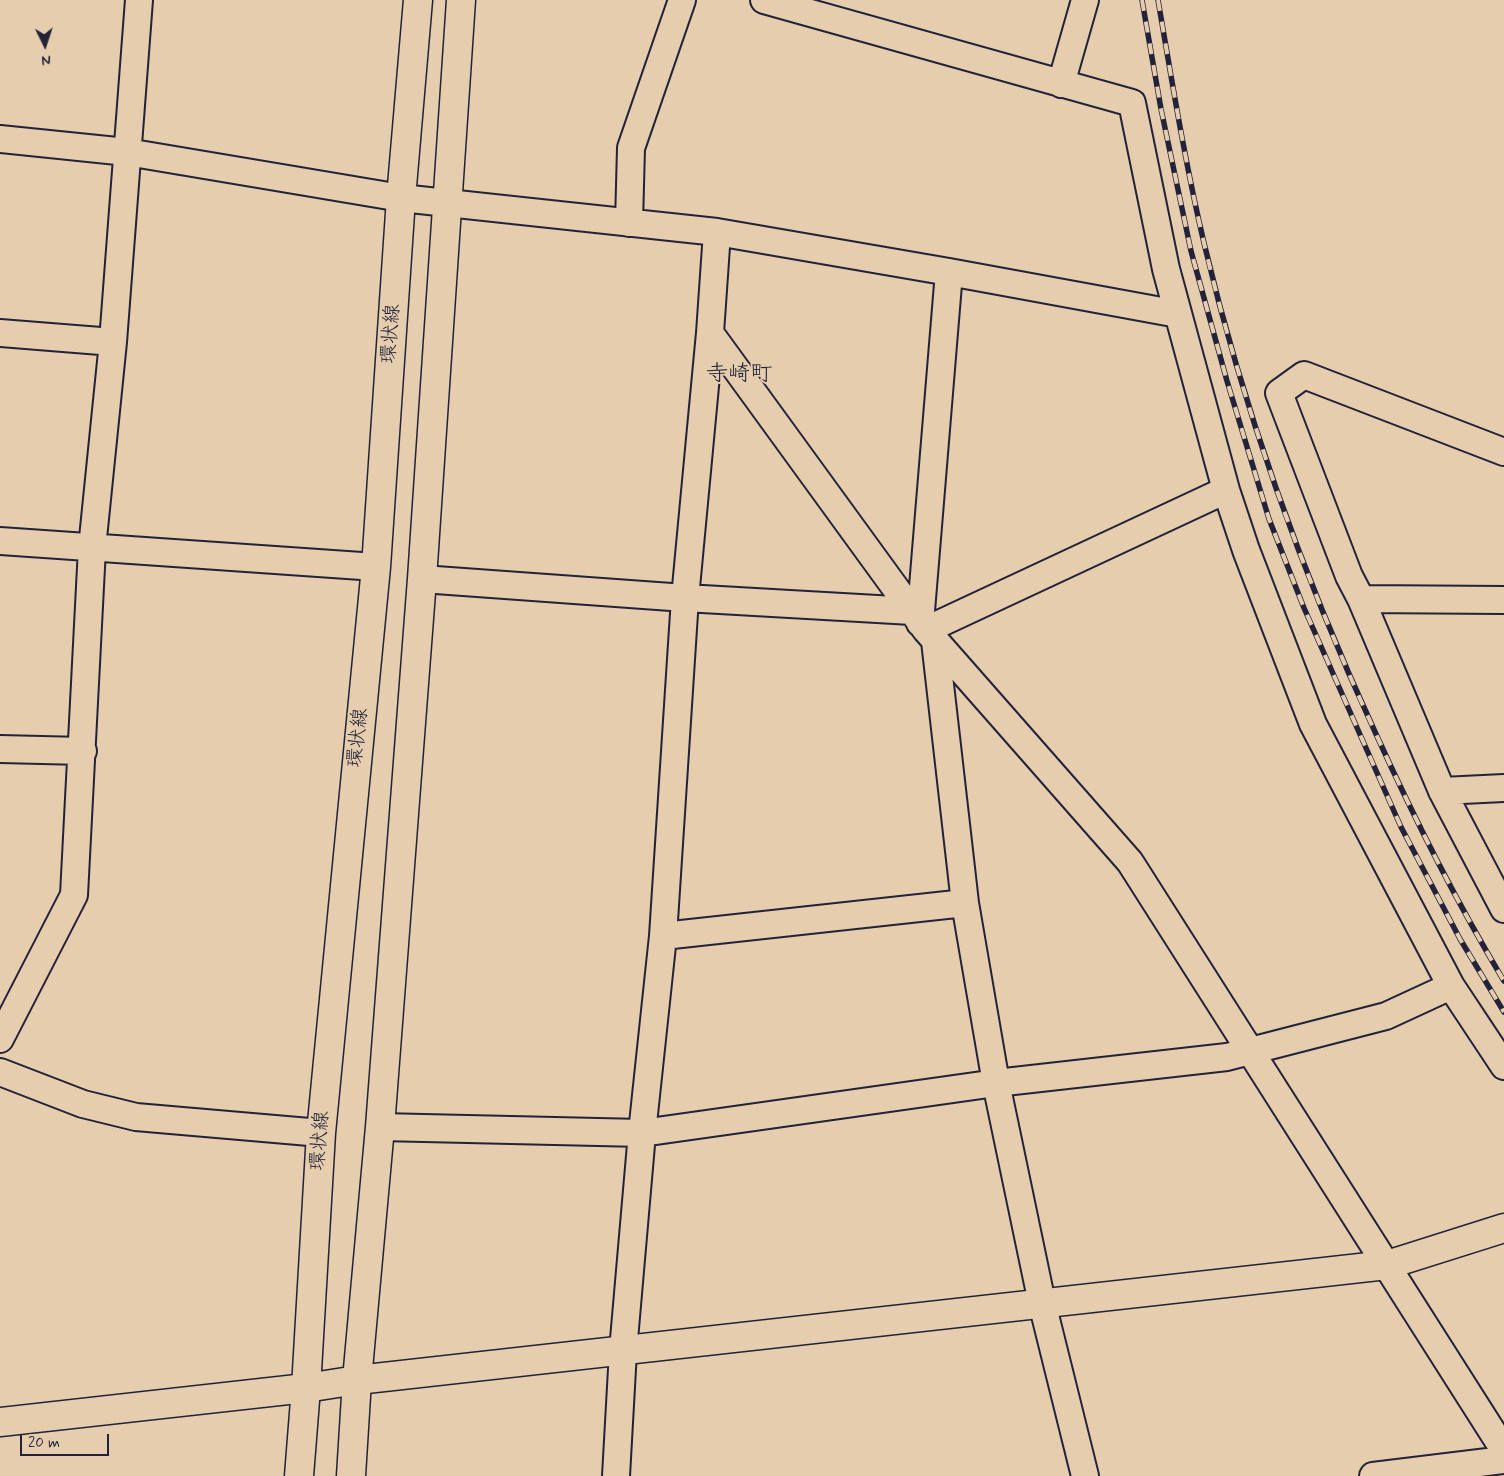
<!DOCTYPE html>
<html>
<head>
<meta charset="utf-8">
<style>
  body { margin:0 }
  #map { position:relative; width:1504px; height:1476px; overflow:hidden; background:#e5cdad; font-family:Mynerve,sans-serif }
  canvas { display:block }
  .north { position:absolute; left:20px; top:20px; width:50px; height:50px; -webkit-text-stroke:4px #e5cdad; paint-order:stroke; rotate:176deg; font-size:14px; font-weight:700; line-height:20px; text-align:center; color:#22223b }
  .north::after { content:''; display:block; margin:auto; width:18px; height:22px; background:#22223b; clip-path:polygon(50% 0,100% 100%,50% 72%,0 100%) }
  .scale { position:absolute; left:20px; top:1434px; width:89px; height:22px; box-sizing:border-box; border:2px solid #22223b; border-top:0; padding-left:6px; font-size:15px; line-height:18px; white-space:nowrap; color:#22223b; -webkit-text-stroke:4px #e5cdad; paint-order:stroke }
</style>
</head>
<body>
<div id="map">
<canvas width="1504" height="1476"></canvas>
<div class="north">N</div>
<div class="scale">20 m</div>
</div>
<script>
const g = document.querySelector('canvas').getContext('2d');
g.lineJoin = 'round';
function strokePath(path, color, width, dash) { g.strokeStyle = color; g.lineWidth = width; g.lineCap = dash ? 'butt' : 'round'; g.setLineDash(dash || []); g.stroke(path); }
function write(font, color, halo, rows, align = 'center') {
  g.font = font + ' Mynerve,"Klee One",sans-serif'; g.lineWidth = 4; g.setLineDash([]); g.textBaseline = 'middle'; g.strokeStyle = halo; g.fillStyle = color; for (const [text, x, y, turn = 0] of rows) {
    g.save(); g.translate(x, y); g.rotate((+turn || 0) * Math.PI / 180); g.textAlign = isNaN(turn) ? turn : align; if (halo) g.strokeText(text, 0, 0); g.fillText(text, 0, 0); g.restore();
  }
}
const minor = new Path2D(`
  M 764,0 L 1132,103 L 1166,269 L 1226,490 L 1246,550 L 1313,724 L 1451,986 L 1504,1066
  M 1061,84 L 1085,0
  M 0,139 L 127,152 L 401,198 L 717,232 L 949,272 L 1178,314
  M 629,223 L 631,148 L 682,0
  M 0,333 L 113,342
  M 710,333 L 926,630 L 1130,862 L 1504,1450
  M 1504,452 L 1304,375 L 1279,393 L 1349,576 L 1361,599 L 1442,791 L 1504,909
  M 0,541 L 376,567
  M 422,579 L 685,598 L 912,611
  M 1361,599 L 1504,600
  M 920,623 L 949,272
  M 926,630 L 1226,490
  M 935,641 L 965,903 L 996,1083 L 1042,1303 L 1085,1476
  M 0,749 L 83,751
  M 1442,791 L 1504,788
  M 663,936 L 965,903
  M 0,1039 L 74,895 L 92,548 L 113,342 L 139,0
  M 0,1072 L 83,1104 L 136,1117 L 321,1133
  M 380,1127 L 642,1133 L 996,1083 L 1227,1057 L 1386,1016 L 1451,986
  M 616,1476 L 623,1351 L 642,1133 L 663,936 L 685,598 L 710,333 L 717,232
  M 1373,1476 L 1504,1460`);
const tertiary = new Path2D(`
  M 0,1422 L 306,1388 L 357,1380 L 1387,1265 L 1504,1228`);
const primary = new Path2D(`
  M 299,1476 L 306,1388 L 321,1133 L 376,567 L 401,198 L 418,0
  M 351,1476 L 357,1380 L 380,1127 L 422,579 L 461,0`);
strokePath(minor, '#22223b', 30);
strokePath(tertiary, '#22223b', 31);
strokePath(primary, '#22223b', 31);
strokePath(minor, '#e5cdad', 26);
strokePath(tertiary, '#e5cdad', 28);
strokePath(primary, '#e5cdad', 28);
const rail = new Path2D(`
  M 1142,0 L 1161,109 L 1191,251 L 1227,381 L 1269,519 L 1304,608 L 1401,827 L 1460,939 L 1504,1012
  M 1158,0 C 1172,81 1185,163 1204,243 C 1244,412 1303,576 1376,734 C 1414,818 1456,901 1504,981`);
strokePath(rail, '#22223b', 5.5);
strokePath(rail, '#e5cdad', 4, [11]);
write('20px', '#22223b', '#e5cdad', [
  ["環状線",392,334,-86],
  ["環状線",359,738,-84],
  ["環状線",321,1141,-86]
]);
write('22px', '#22223b', '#e5cdad', [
  ["寺崎町",739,375]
]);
</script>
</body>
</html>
